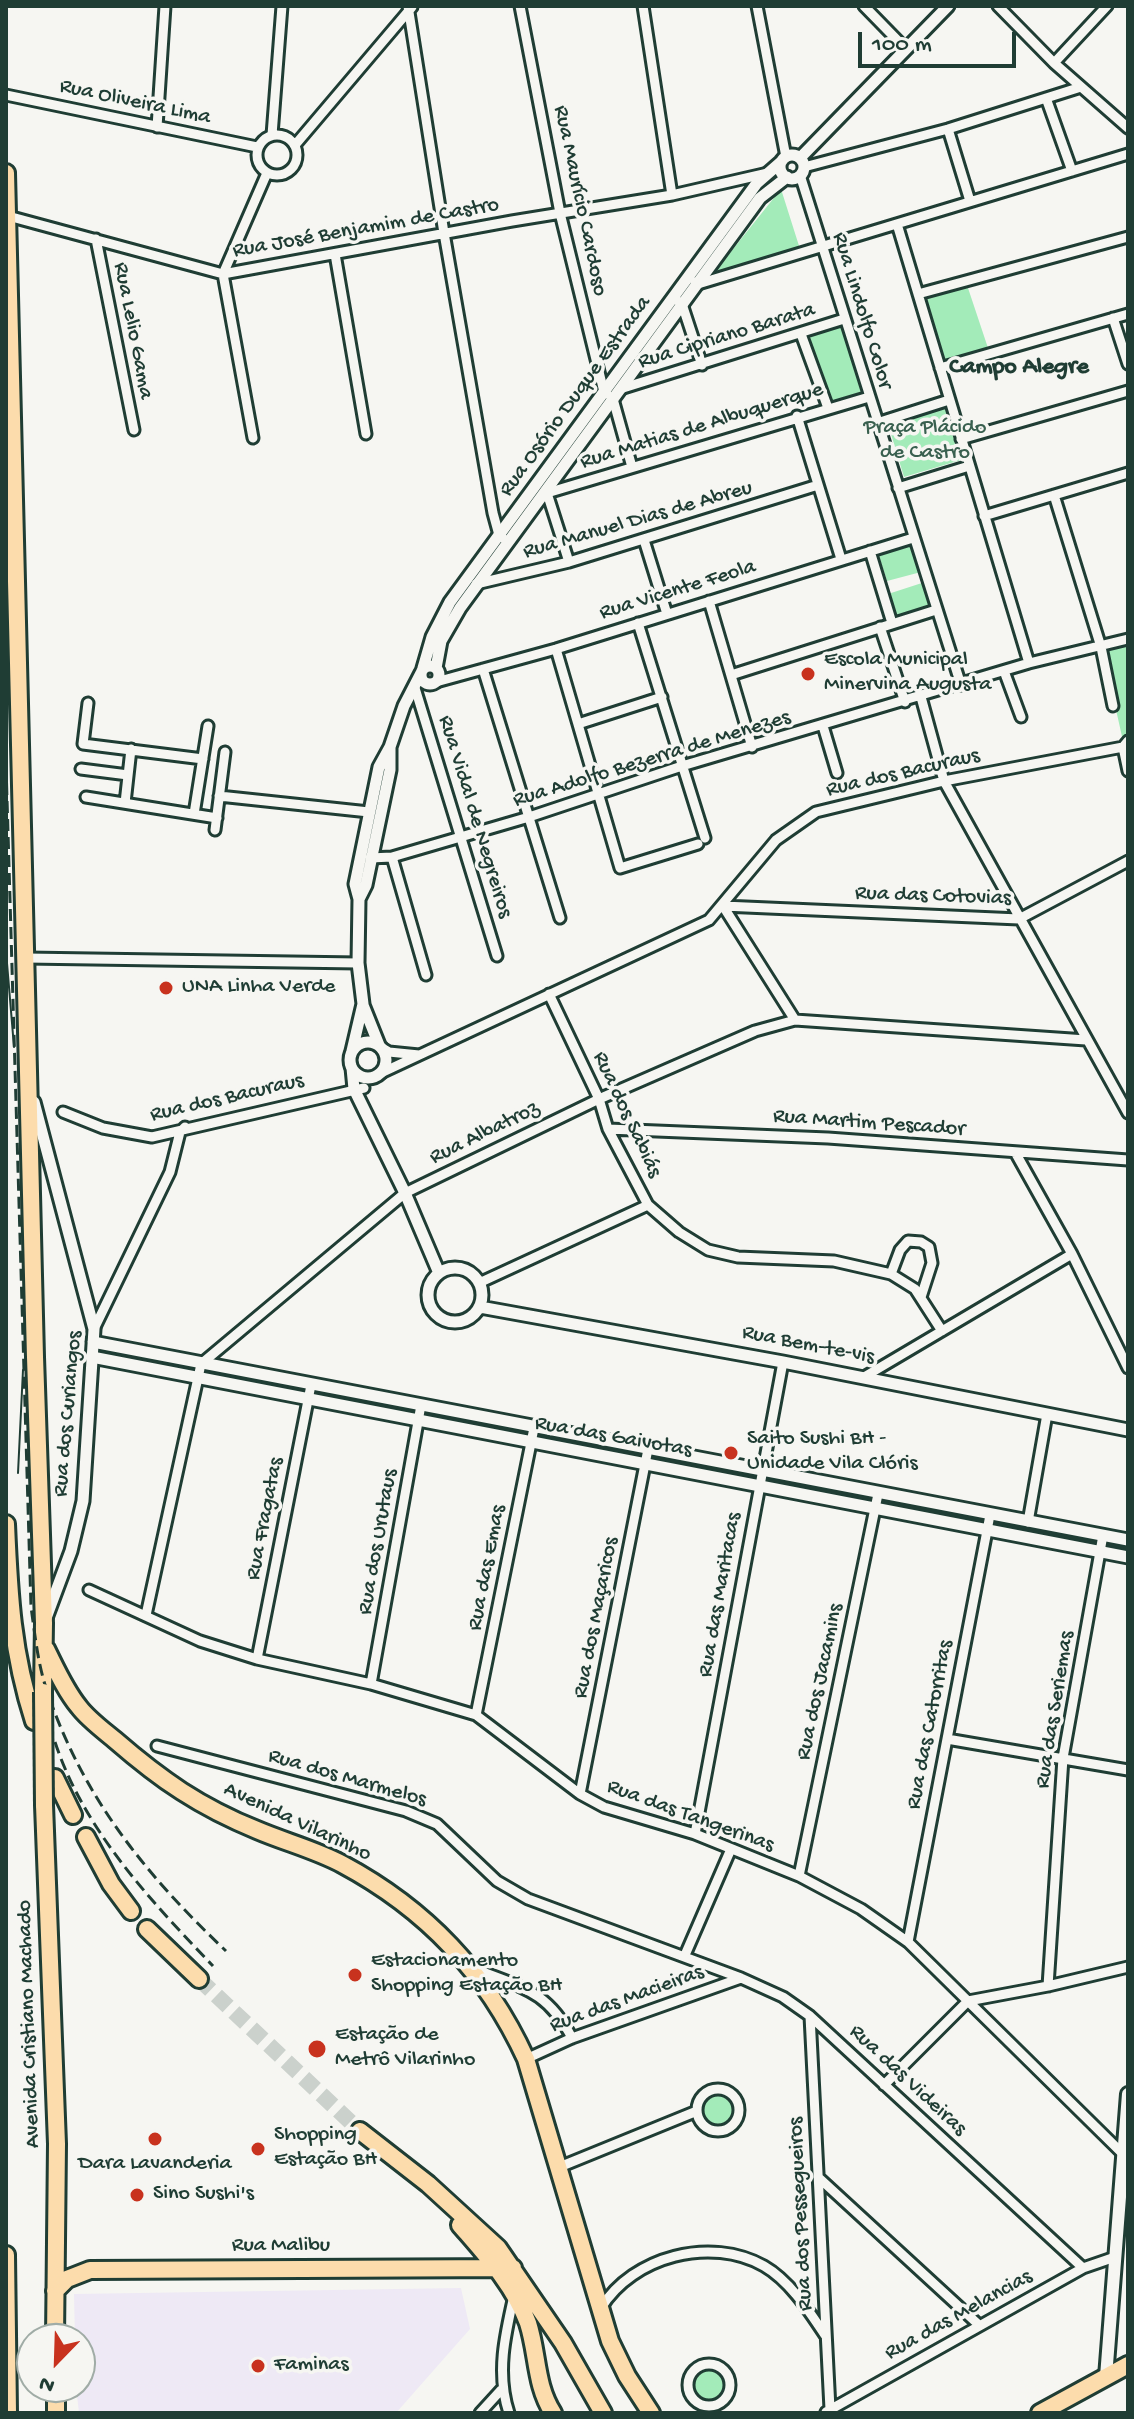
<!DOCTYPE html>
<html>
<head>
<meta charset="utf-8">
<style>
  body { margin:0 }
  #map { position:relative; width:1134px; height:2419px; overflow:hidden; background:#f6f6f2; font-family:"Gochi Hand",sans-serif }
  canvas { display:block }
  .frame { position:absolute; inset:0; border:8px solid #1f3d34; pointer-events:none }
  .north { position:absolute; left:16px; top:2323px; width:80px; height:80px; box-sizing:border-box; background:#f6f6f2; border:2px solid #a0aca6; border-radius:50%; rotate:203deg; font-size:22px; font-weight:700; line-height:32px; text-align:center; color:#1f3d34 }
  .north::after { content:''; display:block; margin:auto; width:28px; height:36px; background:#c8321e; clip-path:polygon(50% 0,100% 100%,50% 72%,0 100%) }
  .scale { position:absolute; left:858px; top:32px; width:158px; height:36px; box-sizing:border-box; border:4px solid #1f3d34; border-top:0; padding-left:10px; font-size:24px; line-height:28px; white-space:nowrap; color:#1f3d34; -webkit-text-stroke:6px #f6f6f2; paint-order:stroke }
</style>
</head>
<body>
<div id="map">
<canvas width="1134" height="2419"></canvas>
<div class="frame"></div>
<div class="north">N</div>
<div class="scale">100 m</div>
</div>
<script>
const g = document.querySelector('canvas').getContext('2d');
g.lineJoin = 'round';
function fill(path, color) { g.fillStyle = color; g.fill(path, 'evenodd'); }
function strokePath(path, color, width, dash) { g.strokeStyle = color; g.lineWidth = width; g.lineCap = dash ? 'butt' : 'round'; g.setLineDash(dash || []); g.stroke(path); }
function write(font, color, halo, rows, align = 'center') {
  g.font = font + ' "Gochi Hand",sans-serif'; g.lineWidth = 7; g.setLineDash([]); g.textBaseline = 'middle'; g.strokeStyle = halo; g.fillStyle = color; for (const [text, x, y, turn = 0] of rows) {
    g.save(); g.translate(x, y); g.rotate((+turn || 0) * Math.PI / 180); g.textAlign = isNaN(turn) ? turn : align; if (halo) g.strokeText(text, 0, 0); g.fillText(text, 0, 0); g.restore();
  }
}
fill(new Path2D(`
  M 461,2288 L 470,2329 L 396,2413 L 79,2413 L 76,2387 L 80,2387 L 80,2339 L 75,2339 L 74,2294 Z`), '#eee9f5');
fill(new Path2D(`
  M 781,189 L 800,249 L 713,274 Z
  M 966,282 L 988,348 L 943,363 L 921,296 Z
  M 841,326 L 864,394 L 830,405 L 808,337 Z
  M 945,408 L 961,460 L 904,477 L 888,424 Z
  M 912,541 L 921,572 L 887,581 L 878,553 Z
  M 925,582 L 933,608 L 896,618 L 888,594 Z
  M 1128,640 L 1128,736 L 1123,741 L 1102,647 Z
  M702 2109a16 16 0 1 1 32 0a16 16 0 1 1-32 0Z
  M693 2385a16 16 0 1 1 32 0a16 16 0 1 1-32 0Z`), '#a3ebb9');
strokePath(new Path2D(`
  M 199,1979 L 360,2131`), '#cbd1cc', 16, [16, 8]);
const minor = new Path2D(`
  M 408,6 L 444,233 L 493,513 L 499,535 L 503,538
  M 520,6 L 560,213 L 604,392 L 607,394
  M 643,6 L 672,195
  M 757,6 L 786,157
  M 864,6 L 905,48
  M 998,6 L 1054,63 L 1128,128
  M 1054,63 L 1107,6
  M 6,95 L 257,147
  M 1046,98 L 1072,171
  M 157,127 L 165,6
  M 948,129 L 970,201
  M257 155a20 20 0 1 1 40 0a20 20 0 1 1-40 0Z
  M 272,135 L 282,6
  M 295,145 L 412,7
  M 804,167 L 948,129 L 1081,87
  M 800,175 L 961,685
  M 8,216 L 223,274 L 512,221 L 672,195 L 768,173
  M 897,224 L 1029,663
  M 96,239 L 134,430
  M 335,254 L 366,434
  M 695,282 L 698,284 L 1128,154
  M 918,294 L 1128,237
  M 678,301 L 682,304 L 702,365
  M 1113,318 L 1128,364
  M 801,334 L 828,408
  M 940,368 L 1128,314
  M 620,389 L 844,319
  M 613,399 L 632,467
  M 797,416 L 841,559
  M 877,423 L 949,400
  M 253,438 L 223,274 L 267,173
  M 961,439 L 1128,391
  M 898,488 L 969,466
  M 1054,495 L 1101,647 L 1113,706
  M 984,516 L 1128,473
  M 644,540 L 667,614
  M 870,551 L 892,623
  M 569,562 L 547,493 L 869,397
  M 476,584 L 569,562 L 818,485
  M 709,601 L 752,747
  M 638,623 L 705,838
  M 880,627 L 905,702
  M 556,649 L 620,868 L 698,844
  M 483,669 L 560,918
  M 1004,671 L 1021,717
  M 731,675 L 936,610
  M 436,682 L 556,649 L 913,538
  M 415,688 L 497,956
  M 921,697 L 944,781 L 1128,1113
  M 88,703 L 83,744 L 203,759
  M 578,724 L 662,697
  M 823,726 L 837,773
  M 1123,747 L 1128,771
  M 81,769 L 128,775
  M 219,796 L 369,812
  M 86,797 L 217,818
  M 125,803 L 131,749
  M 194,814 L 208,726
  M 215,830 L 225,752
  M 392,857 L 426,975
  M 370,858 L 392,857 L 529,817 L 682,766 L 1029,663 L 1128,639
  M 723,906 L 1019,919 L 1128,861
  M 723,906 L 795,1020
  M 26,958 L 358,963
  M 549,994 L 599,1099 L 608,1129 L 648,1205 L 679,1232 L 708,1250 L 738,1257 L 834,1261 L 891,1274 L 915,1289 L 942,1331
  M 382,1048 L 389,1052 L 419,1055
  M 381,1073 L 709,920 L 776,840 L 816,812 L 944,781 L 1123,747 L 1128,741
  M 63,1112 L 103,1128 L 152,1137 L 364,1088
  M 608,1129 L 828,1138 L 1128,1160
  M 1015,1152 L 1072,1254 L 1128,1368
  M 891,1274 L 900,1250 L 908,1241 L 921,1242 L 929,1247 L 932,1263 L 921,1297
  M 479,1283 L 648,1205
  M 94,1329 L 170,1172 L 180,1132 L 185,1127
  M 864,1377 L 1072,1254
  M 1028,1522 L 1047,1414
  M 89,1590 L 200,1641 L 257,1659 L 371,1684 L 476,1715 L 580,1794 L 604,1807 L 695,1834 L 799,1876 L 861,1909 L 908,1942 L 1124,2155
  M 146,1615 L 201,1364 L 405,1193 L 599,1099 L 755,1031 L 795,1020 L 1086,1040
  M 257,1659 L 311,1385
  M 371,1684 L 421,1405
  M 476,1715 L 534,1428
  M 947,1739 L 1128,1770
  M 157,1746 L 406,1811 L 437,1824 L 497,1881 L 528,1899 L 741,1978 L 783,1997 L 810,2016 L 1083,2268
  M 580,1794 L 648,1449
  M 695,1834 L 783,1362
  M 799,1876 L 878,1494
  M 908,1942 L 990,1515
  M 685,1955 L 731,1849
  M 475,1969 C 522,1988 547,1990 572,2038
  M 1048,1986 L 1063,1758 L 1103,1535
  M 968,2001 L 1048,1986 L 1128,1967
  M 810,2016 L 830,2409
  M 526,2059 L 572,2038 L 741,1978
  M 884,2085 L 968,2001
  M697 2110a21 21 0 1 1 42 0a21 21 0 1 1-42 0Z
  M 557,2168 L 697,2111
  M 818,2177 L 979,2325
  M 601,2308 C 633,2256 711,2236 764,2266 C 790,2281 809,2311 825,2335
  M688 2385a21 21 0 1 1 42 0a21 21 0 1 1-42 0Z
  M 826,2412 L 1083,2268 L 1115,2257
  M 480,2413 L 501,2390
  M 509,2413 C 496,2374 505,2335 514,2296`);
const tertiary = new Path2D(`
  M780 167a12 12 0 1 1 24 0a12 12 0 1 1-24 0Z
  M 800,158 L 948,6
  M421 675a9 9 0 1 1 18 0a9 9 0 1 1-18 0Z
  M 423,668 L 432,637 L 450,602 L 757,183 L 781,162
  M 436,668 L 441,641 L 460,608 L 760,198 L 787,177
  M 359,899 L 366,885 L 390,770 L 390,748
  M 363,1005 L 379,1045
  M350 1060a18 18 0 1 1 36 0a18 18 0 1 1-36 0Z
  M 352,1051 L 363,1004 L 358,963 L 359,899 L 355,884 L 379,767 L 390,747 L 404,706 L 421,673
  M 352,1068 L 354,1089 L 405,1193 L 439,1273
  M 34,1102 L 94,1329 L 83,1501 L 71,1551 L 46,1618
  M428 1295a27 27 0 1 1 54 0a27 27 0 1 1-54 0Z
  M 480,1307 L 783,1362 L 1128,1430
  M 93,1342 L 1128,1540
  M 92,1357 L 1128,1557`);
const secondary = new Path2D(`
  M 1106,2377 L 1128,2094`);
const trunk = new Path2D(`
  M 6,173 L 35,1357 L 44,1623 L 43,1692
  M 6,1524 C 9,1595 12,1653 34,1721
  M 46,1649 C 56,1669 65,1690 79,1707 C 88,1719 103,1730 115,1740 C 161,1780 200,1807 257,1830 C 285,1842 316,1850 342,1864 C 426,1909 486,1972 526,2059 L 610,2341 L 627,2376 L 651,2413
  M 55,1778 L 73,1815
  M 44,1805 L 57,2144 L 55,2339
  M 86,1837 L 111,1884 L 131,1911
  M 147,1929 L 199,1979
  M 360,2131 L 428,2184 L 498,2248 L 563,2343 L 603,2413
  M 460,2225 C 486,2255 514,2285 528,2323 C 538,2354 535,2385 553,2413
  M 6,2255 L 8,2413
  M 55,2291 L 67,2279 L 90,2270 L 513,2268
  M 56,2387 L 56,2413
  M 1040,2413 L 1128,2365`);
strokePath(minor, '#1f3d34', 15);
strokePath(tertiary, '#1f3d34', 17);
strokePath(secondary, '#1f3d34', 18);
strokePath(trunk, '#1f3d34', 22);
strokePath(minor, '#f6f6f2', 9);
strokePath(tertiary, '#f6f6f2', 11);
strokePath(secondary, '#f6f6f2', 12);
strokePath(trunk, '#fcdcac', 16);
strokePath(new Path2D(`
  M 6,951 L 14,1047
  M 18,1473 L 23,1370`), '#1f3d34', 2);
strokePath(new Path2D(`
  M 6,765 L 31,1607 C 35,1635 38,1665 47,1691 C 83,1798 146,1875 226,1951
  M 55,1742 C 84,1830 150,1900 213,1966`), '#1f3d34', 3, [12, 6]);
const trunkBridge = new Path2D(`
  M 43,1692 L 44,1805`);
strokePath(trunkBridge, '#1f3d34', 22, []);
strokePath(trunkBridge, '#fcdcac', 16);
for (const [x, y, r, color] of [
  [808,674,8,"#c8321e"],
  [166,988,8,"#c8321e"],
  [731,1453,8,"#c8321e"],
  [355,1975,8,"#c8321e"],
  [317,2049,10,"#c8321e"],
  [155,2139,8,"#c8321e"],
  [258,2149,8,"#c8321e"],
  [137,2195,8,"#c8321e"],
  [258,2366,8,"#c8321e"]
]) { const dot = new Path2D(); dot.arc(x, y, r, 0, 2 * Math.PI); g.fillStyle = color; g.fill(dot); strokePath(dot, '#f6f6f2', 3); }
write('22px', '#1f3d34', '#f6f6f2', [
  ["Rua Oliveira Lima",135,103,12],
  ["Rua Maurício Cardoso",579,201,78],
  ["Rua José Benjamim de Castro",366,229,-10],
  ["Rua Lindolfo Color",861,311,73],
  ["Rua Lelio Gama",132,331,79],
  ["Rua Cipriano Barata",727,337,-17],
  ["Rua Osório Duque Estrada",576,397,-54],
  ["Rua Matias de Albuquerque",702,427,-17],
  ["Rua Manuel Dias de Abreu",638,521,-16],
  ["Rua Vicente Feola",678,591,-17],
  ["Rua Adolfo Bezerra de Menezes",652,760,-17],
  ["Rua dos Bacuraus",903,774,-13],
  ["Rua Vidal de Negreiros",474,817,73],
  ["Rua das Cotovias",933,897,2],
  ["Rua dos Bacuraus",227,1099,-13],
  ["Rua dos Sabiás",626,1115,65],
  ["Rua Martim Pescador",869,1124,4],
  ["Rua Albatroz",485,1134,-26],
  ["Rua Bem-te-vis",808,1346,11],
  ["Rua dos Curiangos",69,1414,-85],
  ["Rua das Gaivotas",613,1438,10],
  ["Rua Fragatas",266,1519,-79],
  ["Rua dos Urutaus",379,1542,-80],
  ["Rua das Emas",488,1568,-79],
  ["Rua das Maritacas",721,1595,-80],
  ["Rua dos Maçaricos",597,1618,-79],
  ["Rua dos Jacamins",821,1682,-78],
  ["Rua das Seriemas",1056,1710,-81],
  ["Rua das Catorritas",931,1725,-79],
  ["Rua dos Marmelos",347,1779,16],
  ["Rua das Tangerinas",690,1817,20],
  ["Avenida Vilarinho",297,1823,25],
  ["Rua das Macieiras",627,2000,-20],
  ["Avenida Cristiano Machado",30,2024,-92],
  ["Rua das Videiras",907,2081,43],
  ["Rua dos Pessegueiros",802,2214,-93],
  ["Rua Malibu",281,2247],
  ["Rua das Melancias",959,2316,-29]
]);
write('22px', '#39604f', '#f6f6f2', [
  ["Praça Plácido",925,429],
  ["de Castro",925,454]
]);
write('22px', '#1f3d34', '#f6f6f2', [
  ["Escola Municipal",824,661],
  ["Minervina Augusta",824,686],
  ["UNA Linha Verde",182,988],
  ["Saito Sushi BH -",747,1440],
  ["Unidade Vila Clóris",747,1465],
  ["Estacionamento",371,1962],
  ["Shopping Estação BH",371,1987],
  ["Estação de",335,2036],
  ["Metrô Vilarinho",335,2061],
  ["Shopping",274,2136],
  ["Estação BH",274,2161],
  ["Dara Lavanderia",155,2165,"center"],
  ["Sino Sushi's",153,2195],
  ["Faminas",274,2366]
], 'left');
write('bold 24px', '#1f3d34', '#f6f6f2', [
  ["Campo Alegre",1019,368]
]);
</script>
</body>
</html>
